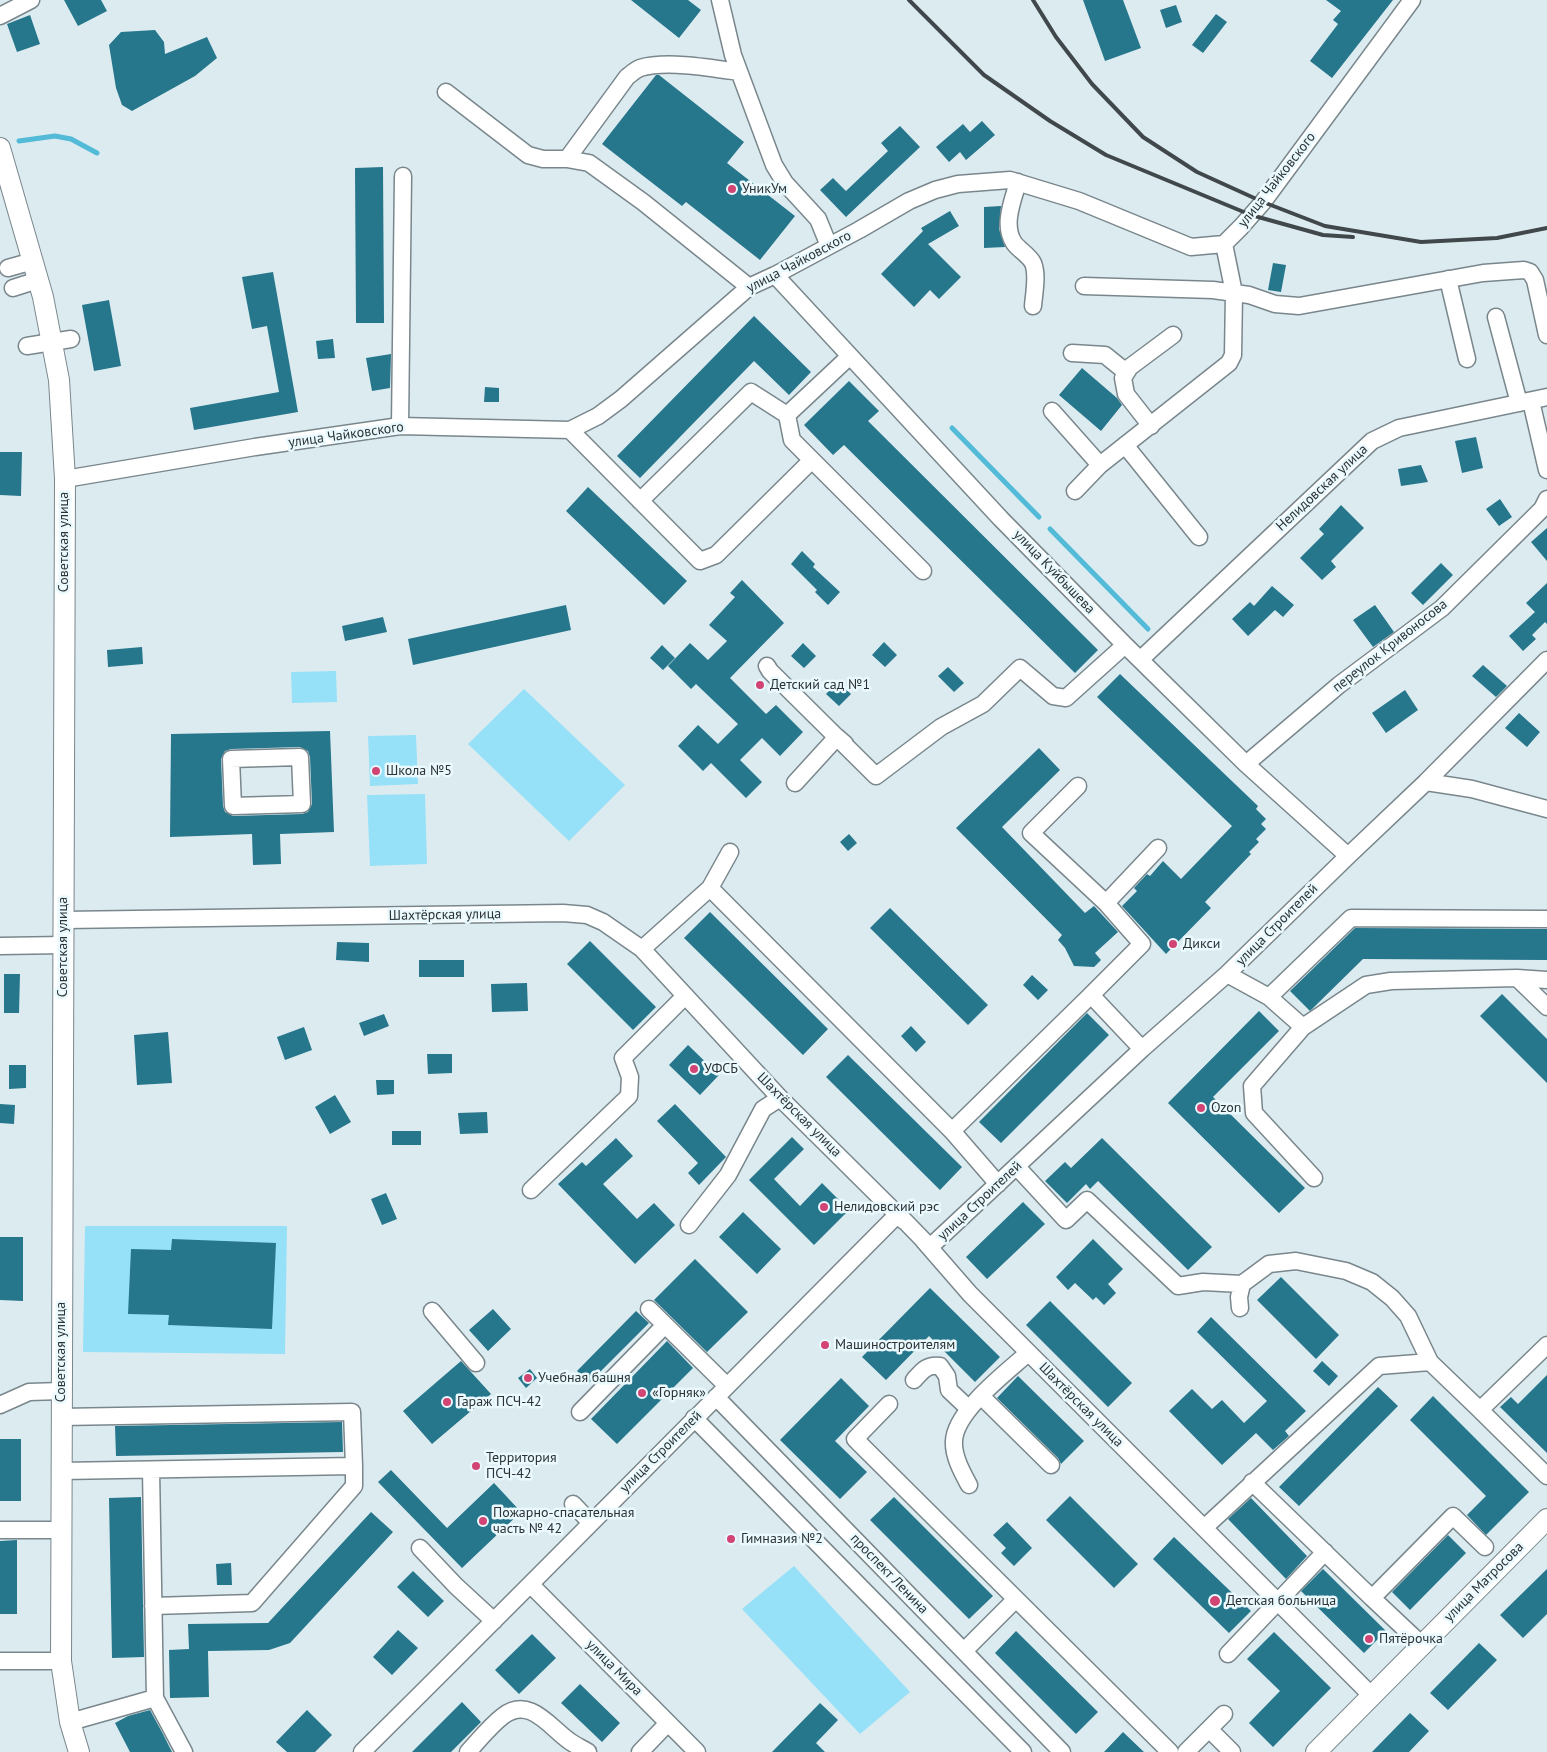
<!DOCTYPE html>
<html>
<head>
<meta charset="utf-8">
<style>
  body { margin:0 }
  canvas { display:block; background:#dcebf0 }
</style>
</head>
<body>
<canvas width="1547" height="1752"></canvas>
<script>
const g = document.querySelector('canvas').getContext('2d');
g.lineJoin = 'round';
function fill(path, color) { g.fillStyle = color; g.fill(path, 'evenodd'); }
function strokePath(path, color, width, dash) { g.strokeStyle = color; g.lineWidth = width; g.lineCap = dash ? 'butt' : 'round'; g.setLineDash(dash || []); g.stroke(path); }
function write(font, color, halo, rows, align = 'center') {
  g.font = font + ' "PT Sans",sans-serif'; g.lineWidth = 5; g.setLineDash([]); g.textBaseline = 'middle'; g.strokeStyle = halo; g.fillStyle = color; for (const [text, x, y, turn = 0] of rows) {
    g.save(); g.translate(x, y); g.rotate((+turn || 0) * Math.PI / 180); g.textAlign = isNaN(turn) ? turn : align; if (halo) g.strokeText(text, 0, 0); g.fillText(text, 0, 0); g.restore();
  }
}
fill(new Path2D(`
  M 336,671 L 337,702 L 292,703 L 291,672 Z
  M 524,689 L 625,785 L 569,841 L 468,744 Z
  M 416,735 L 418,784 L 370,786 L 368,736 Z
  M 425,794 L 427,864 L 370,866 L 367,795 Z
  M 85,1226 L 287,1226 L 285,1354 L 83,1352 Z
  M 794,1566 L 910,1692 L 860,1734 L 742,1609 Z`), '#96e1f8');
strokePath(new Path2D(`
  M 19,141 L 55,136 L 71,139 L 97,153
  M 952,428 L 1039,517
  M 1050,529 L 1148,629`), '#53bad7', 5);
fill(new Path2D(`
  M 64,0 L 101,0 L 107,11 L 78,26 Z
  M 631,0 L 688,0 L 701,10 L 679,38 Z
  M 1083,0 L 1123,0 L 1141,48 L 1105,61 Z
  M 1326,0 L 1393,0 L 1332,78 L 1310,61 L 1338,24 L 1333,20 L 1341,11 Z
  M 1176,5 L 1182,22 L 1166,28 L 1160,10 Z
  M 1216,14 L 1227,22 L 1203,53 L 1192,45 Z
  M 30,15 L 40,44 L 17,52 L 7,24 Z
  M 155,30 L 164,42 L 165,54 L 207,37 L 217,58 L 195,76 L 132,111 L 122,105 L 116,88 L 109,45 L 121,32 Z
  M 656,75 L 659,75 L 744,142 L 727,163 L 795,216 L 760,260 L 686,202 L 682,206 L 602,144 Z
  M 982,121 L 995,135 L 966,160 L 960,152 L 949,162 L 936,147 L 963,124 L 970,132 Z
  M 900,126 L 920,147 L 846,217 L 820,190 L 833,178 L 846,191 L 888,151 L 881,143 Z
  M 383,167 L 384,323 L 356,323 L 355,168 Z
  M 1001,206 L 999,229 L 1005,247 L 984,248 L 984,207 Z
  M 950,211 L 959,226 L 928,244 L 961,277 L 939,299 L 930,290 L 914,307 L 881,274 L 923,231 L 921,228 Z
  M 1273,263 L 1286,265 L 1281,292 L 1268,290 Z
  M 273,272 L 298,412 L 194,430 L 190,408 L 279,392 L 267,326 L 252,329 L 242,277 Z
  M 109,300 L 121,366 L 94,371 L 82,305 Z
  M 754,316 L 811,372 L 789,395 L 754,361 L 640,478 L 617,456 Z
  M 333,339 L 335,358 L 318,359 L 316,341 Z
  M 391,354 L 390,388 L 372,391 L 366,358 Z
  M 1082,368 L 1117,398 L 1122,405 L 1101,431 L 1059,395 Z
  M 849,381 L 879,411 L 868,421 L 1098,650 L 1075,673 L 844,445 L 833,455 L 804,425 Z
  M 485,387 L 499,388 L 499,402 L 484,402 Z
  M 1476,437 L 1483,468 L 1462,473 L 1455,441 Z
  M 0,452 L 22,452 L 21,496 L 0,495 Z
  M 1421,465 L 1428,482 L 1401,486 L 1398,469 Z
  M 588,487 L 687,581 L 664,605 L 566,511 Z
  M 1500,499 L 1512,517 L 1499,526 L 1486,509 Z
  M 1341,505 L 1364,528 L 1331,561 L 1336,567 L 1322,580 L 1300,558 L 1324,534 L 1319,529 Z
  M 1547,528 L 1547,561 L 1531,542 Z
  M 802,551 L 815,564 L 813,567 L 840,592 L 828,605 L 815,592 L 817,590 L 791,564 Z
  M 1441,563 L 1453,575 L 1423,605 L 1411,593 Z
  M 742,580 L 784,623 L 730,678 L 766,714 L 776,705 L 803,732 L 780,756 L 762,738 L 740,760 L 762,782 L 746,798 L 711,763 L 703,771 L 678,746 L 698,725 L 718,744 L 738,724 L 696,684 L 691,689 L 668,666 L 690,643 L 708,660 L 727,641 L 709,625 L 735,597 L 730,593 Z
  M 1547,583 L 1547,624 L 1545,622 L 1532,635 L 1536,639 L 1523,651 L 1509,636 L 1535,612 L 1526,603 Z
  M 1272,586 L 1294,605 L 1283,617 L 1275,610 L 1248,636 L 1232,619 L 1250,602 L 1254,606 Z
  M 566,605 L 571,630 L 413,665 L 408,639 Z
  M 1375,605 L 1394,632 L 1373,647 L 1353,620 Z
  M 383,617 L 387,632 L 345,641 L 342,626 Z
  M 884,642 L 897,655 L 885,667 L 872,655 Z
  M 803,643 L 816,656 L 804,668 L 791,656 Z
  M 662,645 L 675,658 L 663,670 L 650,658 Z
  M 142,647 L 143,664 L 108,667 L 107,650 Z
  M 1483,665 L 1507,686 L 1496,697 L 1472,676 Z
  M 948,667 L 964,683 L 954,692 L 938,676 Z
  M 1120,674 L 1258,806 L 1256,809 L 1266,819 L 1261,824 L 1266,829 L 1256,839 L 1259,842 L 1249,852 L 1251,854 L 1205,902 L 1211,908 L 1166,954 L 1122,906 L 1137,891 L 1134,888 L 1147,874 L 1150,876 L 1163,861 L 1181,879 L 1232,826 L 1097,697 Z
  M 838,681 L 851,694 L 839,706 L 826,694 Z
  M 1405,690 L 1418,710 L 1386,733 L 1372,713 Z
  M 1519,713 L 1540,732 L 1527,747 L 1505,728 Z
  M 330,731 L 334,832 L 280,834 L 281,864 L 253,865 L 252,834 L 170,837 L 171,734 ZM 300,747 L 308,751 L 310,757 L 312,804 L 308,812 L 302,814 L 233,816 L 225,812 L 223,806 L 221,759 L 225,751 L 231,749 Z
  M 1039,748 L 1060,770 L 1002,827 L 1085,913 L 1094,906 L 1118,932 L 1095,953 L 1101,960 L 1094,967 L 1074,966 L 1065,948 L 1058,940 L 1062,935 L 956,828 Z
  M 849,834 L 857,843 L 848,851 L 840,842 Z
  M 890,908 L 988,1005 L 968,1025 L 870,928 Z
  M 710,912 L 828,1029 L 803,1055 L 684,938 Z
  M 1355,928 L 1547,929 L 1547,960 L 1363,959 L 1310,1011 L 1290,991 Z
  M 590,941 L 656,1007 L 633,1030 L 567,964 Z
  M 337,942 L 369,943 L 369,962 L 336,960 Z
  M 419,960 L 464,960 L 464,977 L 419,977 Z
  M 4,974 L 20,974 L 19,1013 L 4,1013 Z
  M 1032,975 L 1048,990 L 1038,1000 L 1023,985 Z
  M 527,983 L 528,1011 L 492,1012 L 491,984 Z
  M 1502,994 L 1547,1039 L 1547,1083 L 1480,1016 Z
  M 1259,1011 L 1279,1031 L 1213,1097 L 1305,1188 L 1279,1213 L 1168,1103 Z
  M 1087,1013 L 1109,1035 L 1001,1143 L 979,1122 Z
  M 384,1014 L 389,1026 L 364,1036 L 359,1023 Z
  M 911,1026 L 926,1042 L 916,1052 L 901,1036 Z
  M 304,1027 L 312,1050 L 285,1060 L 277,1037 Z
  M 168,1032 L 172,1083 L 137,1085 L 134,1035 Z
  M 688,1045 L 719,1075 L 700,1095 L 669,1065 Z
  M 427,1054 L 452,1054 L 452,1073 L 428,1074 Z
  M 848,1055 L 962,1167 L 940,1190 L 826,1077 Z
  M 9,1065 L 26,1065 L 26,1088 L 9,1089 Z
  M 376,1080 L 394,1080 L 394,1094 L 377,1095 Z
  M 335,1095 L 351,1122 L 330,1134 L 315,1107 Z
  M 0,1104 L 15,1105 L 14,1124 L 0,1123 Z
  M 675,1104 L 726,1157 L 699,1185 L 688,1173 L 698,1163 L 657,1121 Z
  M 487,1112 L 488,1133 L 460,1134 L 458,1113 Z
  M 392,1131 L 421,1131 L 421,1145 L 392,1145 Z
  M 792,1137 L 804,1149 L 774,1179 L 800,1206 L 822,1183 L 849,1210 L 814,1245 L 749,1180 Z
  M 616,1138 L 633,1156 L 603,1184 L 637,1219 L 654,1203 L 675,1225 L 635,1264 L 558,1184 L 582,1162 L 586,1166 Z
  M 1102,1138 L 1212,1247 L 1188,1270 L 1098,1181 L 1090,1189 L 1086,1184 L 1067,1203 L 1045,1181 L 1065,1162 L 1071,1168 Z
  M 386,1193 L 397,1219 L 382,1225 L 371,1199 Z
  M 1023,1202 L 1045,1224 L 987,1279 L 966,1257 Z
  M 743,1212 L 781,1249 L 757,1274 L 719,1237 Z
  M 0,1237 L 23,1237 L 23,1301 L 0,1300 Z
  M 172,1239 L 276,1243 L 272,1329 L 168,1325 L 169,1315 L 128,1314 L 131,1249 L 171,1250 Z
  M 1093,1239 L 1123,1269 L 1108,1284 L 1116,1293 L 1104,1305 L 1096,1297 L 1093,1300 L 1075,1283 L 1068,1290 L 1056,1277 Z
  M 695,1259 L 748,1312 L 707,1352 L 654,1300 Z
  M 1281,1277 L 1339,1335 L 1316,1359 L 1257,1300 Z
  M 930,1288 L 1000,1357 L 975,1382 L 929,1336 L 886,1380 L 862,1357 Z
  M 1050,1301 L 1132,1383 L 1108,1407 L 1026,1325 Z
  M 493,1309 L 511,1329 L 488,1351 L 469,1330 Z
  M 636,1311 L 649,1323 L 589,1383 L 577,1371 Z
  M 1211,1317 L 1306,1411 L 1285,1431 L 1289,1436 L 1273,1450 L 1256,1433 L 1222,1465 L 1169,1411 L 1192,1389 L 1212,1409 L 1222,1400 L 1244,1423 L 1267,1401 L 1197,1332 Z
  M 667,1341 L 693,1368 L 617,1444 L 591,1419 Z
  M 461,1361 L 491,1394 L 432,1444 L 403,1411 Z
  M 1322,1361 L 1338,1376 L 1329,1386 L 1313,1371 Z
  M 530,1369 L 537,1378 L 526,1388 L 518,1378 Z
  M 1547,1375 L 1547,1453 L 1500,1407 L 1511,1397 L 1518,1404 Z
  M 1018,1376 L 1084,1441 L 1061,1464 L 1058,1458 L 997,1398 Z
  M 841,1378 L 869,1406 L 835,1441 L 867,1472 L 840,1499 L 780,1440 Z
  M 1378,1387 L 1398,1406 L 1299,1506 L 1279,1487 Z
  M 1433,1396 L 1529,1492 L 1486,1535 L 1467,1515 L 1486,1496 L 1410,1420 Z
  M 342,1422 L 343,1452 L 116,1456 L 115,1426 Z
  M 0,1439 L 21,1439 L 21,1501 L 0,1501 Z
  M 391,1470 L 447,1528 L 494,1483 L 521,1512 L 462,1568 L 378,1482 Z
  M 1070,1496 L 1138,1564 L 1114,1588 L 1046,1520 Z
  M 141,1497 L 144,1657 L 112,1658 L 109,1498 Z
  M 894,1497 L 993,1596 L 969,1619 L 870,1520 Z
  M 1251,1498 L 1307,1556 L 1286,1579 L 1228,1519 Z
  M 371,1512 L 393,1532 L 290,1643 L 269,1650 L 208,1651 L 209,1697 L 170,1698 L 169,1650 L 189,1649 L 188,1624 L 268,1623 Z
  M 1007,1522 L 1032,1548 L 1014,1566 L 1001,1553 L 1006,1548 L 993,1535 Z
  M 1448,1535 L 1466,1553 L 1410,1610 L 1392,1592 Z
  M 1174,1537 L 1251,1611 L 1229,1633 L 1153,1559 Z
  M 17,1540 L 17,1614 L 0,1614 L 0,1541 Z
  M 231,1563 L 232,1585 L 217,1585 L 216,1564 Z
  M 1323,1569 L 1386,1631 L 1364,1653 L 1301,1591 Z
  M 1547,1569 L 1547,1614 L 1523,1638 L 1500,1615 Z
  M 413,1571 L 444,1601 L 428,1617 L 397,1587 Z
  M 398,1630 L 418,1648 L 392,1675 L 373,1657 Z
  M 1016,1631 L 1098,1712 L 1076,1734 L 995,1653 Z
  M 1274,1632 L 1331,1688 L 1273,1747 L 1249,1723 L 1280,1691 L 1247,1659 Z
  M 532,1634 L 556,1658 L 519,1694 L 495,1670 Z
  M 1479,1643 L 1497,1660 L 1448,1710 L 1430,1693 Z
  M 580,1684 L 620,1723 L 602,1742 L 561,1703 Z
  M 462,1702 L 481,1722 L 451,1752 L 412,1752 Z
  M 820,1703 L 838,1720 L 816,1743 L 825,1752 L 772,1752 Z
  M 150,1710 L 163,1734 L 172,1752 L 130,1752 L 115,1723 L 128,1716 Z
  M 307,1710 L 332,1735 L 315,1752 L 287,1752 L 276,1742 Z
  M 1410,1713 L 1429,1731 L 1409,1752 L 1372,1752 Z
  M 1123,1732 L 1144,1752 L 1104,1752 Z`), '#26768c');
const minor = new Path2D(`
  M 720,0 L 733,55 L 774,165 L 785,183 L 818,219 L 829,246
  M 0,16 L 31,0
  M 446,92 L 528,155 L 543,159 L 567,159 L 589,163 L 643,202 L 749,287
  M 567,159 L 627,77 C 631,74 635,70 640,68 C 666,60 712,68 739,72
  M 1018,182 C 1013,200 1002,225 1014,243 C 1019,250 1029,255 1033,263 C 1038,275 1034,293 1033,306
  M 8,268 L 33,261
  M 775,275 L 1001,519 L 1125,645 L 1246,764 L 1348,856
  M 1448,279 L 1467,359
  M 1084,286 L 1213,290 L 1249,295 L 1275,304 L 1299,306 L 1483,273 L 1524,270 L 1530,272 L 1535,280 L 1547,335
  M 13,288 L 38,280
  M 1496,317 L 1519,403
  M 27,346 L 71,339
  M 1072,353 L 1105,355 L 1126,372
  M 850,356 L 787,415 L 792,440 L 923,571
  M 1531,401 L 1547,470
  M 1052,411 L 1100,465
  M 400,426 L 403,176
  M 1151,426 L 1126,394 L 1123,378 L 1130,367 L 1173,335
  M 570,430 L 700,561 L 716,555 L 812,460
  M 1125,445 L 1199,537
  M 65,479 L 255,447 L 400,426 L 570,430 L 598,416 L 621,399 L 749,287 L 775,275 L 859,230 L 909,201 L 935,190 L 958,184 L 1010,180 L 1079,201 L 1191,247 L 1224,244 L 1241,227 L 1263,202 L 1412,0
  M 1075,491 L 1100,465 L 1229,363 L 1233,355 L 1234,293 L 1224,244
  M 640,501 L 751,392 L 787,415
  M 1141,659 L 1372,441 L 1399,428 L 1547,397
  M 767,666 L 770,671 L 876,776
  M 300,757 L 302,804 L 233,806 L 231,759 Z
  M 1246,764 L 1339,685 L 1442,608 L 1542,509 L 1547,499
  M 876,776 L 941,727 L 983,704 L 1020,668 L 1053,696 L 1066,698 L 1125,645
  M 1426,782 L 1472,789 L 1547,809
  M 795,783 L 837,737 L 845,744
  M 1078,786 L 1031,833 L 1106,903 L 1142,944 L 1091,995
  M 710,888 L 730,852
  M 1106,903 L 1158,848
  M 64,920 L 563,913 L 587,915 L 603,922 L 642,949 L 780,1098 L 904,1221
  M 0,946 L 64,945
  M 642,949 L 710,888 L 952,1131 L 998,1184
  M 1227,974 L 1269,997 L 1351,918 L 1547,919
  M 1517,978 L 1547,1007
  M 1269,997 L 1303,1027 L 1252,1086 L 1254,1113 L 1314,1178
  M 1303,1027 L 1366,985 L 1391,981 L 1517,978 L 1547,980
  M 952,1131 L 1091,995 L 1142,1049
  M 1017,1167 L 1066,1220 L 1087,1200 L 1178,1286 L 1203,1282 L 1242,1284
  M 531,1190 L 629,1096 L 630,1077 L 623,1058 L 685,996
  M 689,1225 L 728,1175 L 763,1109 L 780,1098
  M 923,1240 L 970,1294 L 1372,1696
  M 1240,1308 L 1239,1297 L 1242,1284 L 1269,1264 L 1296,1261 L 1346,1271 L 1372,1282 L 1392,1298 L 1408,1316 L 1430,1362 L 1480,1410
  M 649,1309 L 727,1386
  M 432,1311 L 476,1363
  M 1547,1345 L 1480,1410 L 1547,1476
  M 914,1380 C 922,1371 927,1364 940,1366 L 947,1376 L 949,1390 L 968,1408
  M 981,1396 L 1051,1465
  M 716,1397 L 1062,1752
  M 889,1404 L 855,1439 L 1170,1752
  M 0,1405 L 29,1392 L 61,1391
  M 580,1412 L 665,1325
  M 694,1418 L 1023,1752
  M 151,1470 L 155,1698 L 184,1752
  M 61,1471 L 354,1466 L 352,1412 L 61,1417
  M 1252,1482 L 1372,1598
  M 969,1485 C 962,1472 953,1456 954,1441 C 955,1411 1007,1372 1028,1353
  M 573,1504 L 591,1523
  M 1204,1528 L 1379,1366 L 1430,1362
  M 0,1530 L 61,1530
  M 420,1548 L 456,1586 L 494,1621
  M 531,1585 L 697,1752
  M 153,1606 L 252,1603 L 354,1486 L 354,1466
  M 1422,1645 L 1372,1598 L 1453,1516 L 1485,1547
  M 964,1651 L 1016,1599
  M 1228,1654 L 1325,1552
  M 0,1661 L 61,1661
  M 70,1722 L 155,1698
  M 1209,1729 L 1224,1714
  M 362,1752 C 542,1574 719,1394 898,1214 L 930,1247 L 1142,1049 L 1227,974 L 1348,856 L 1426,782 L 1547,660
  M 468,1752 C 479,1740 490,1726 503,1716 C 529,1696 549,1726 568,1740 C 574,1745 582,1748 588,1752
  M 640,1752 L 668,1723
  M 1186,1752 L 1209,1729 L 1232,1752`);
const major = new Path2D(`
  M 0,148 L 43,297 L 59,380 L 65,479 L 61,1661 L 70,1722 L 79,1752
  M 1316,1752 L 1547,1519`);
strokePath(minor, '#79878c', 19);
strokePath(major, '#79878c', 22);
strokePath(minor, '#fff', 16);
strokePath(major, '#fff', 20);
strokePath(new Path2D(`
  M 909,0 L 984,75 L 1050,121 L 1106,155 L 1251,215 L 1323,235 L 1353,237
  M 1033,0 L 1056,37 L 1092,84 L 1143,137 L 1197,172 L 1263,202 L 1325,226 L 1421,242 L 1497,238 L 1547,228`), '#41484b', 4);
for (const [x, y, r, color] of [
  [732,189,5,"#d14473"],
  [760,685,5,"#d14473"],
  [376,771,5,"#d14473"],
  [1173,944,5,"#d14473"],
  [694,1069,5,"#d14473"],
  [1201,1108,5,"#d14473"],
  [824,1207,5,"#d14473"],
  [825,1345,5,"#d14473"],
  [528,1378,5,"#d14473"],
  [642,1393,5,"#d14473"],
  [447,1402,5,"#d14473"],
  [476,1466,5,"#d14473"],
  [483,1521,5,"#d14473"],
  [731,1539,5,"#d14473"],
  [1215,1601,6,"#d14473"],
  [1369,1639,5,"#d14473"]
]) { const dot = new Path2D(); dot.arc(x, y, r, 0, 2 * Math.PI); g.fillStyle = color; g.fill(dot); strokePath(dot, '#e9f9fe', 2); }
write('14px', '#2d3335', '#e9f9fe', [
  ["улица Чайковского",1277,180,-52],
  ["улица Чайковского",799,262,-28],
  ["улица Чайковского",346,435,-8],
  ["Нелидовская улица",1322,488,-43],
  ["Советская улица",64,542,-90],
  ["улица Куйбышева",1054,572,46],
  ["переулок Кривоносова",1390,646,-38],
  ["Шахтёрская улица",445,915,-1],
  ["улица Строителей",1277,925,-45],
  ["Советская улица",63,947,-90],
  ["Шахтёрская улица",799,1115,45],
  ["улица Строителей",980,1201,-43],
  ["Советская улица",61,1352,-90],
  ["Шахтёрская улица",1081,1405,45],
  ["улица Строителей",661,1452,-45],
  ["проспект Ленина",889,1574,46],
  ["улица Матросова",1484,1582,-45],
  ["улица Мира",614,1668,45]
]);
write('14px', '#2d3335', '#e9f9fe', [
  ["УникУм",742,189],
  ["Детский сад №1",770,685],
  ["Школа №5",386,771],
  ["Дикси",1183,944],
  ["УФСБ",704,1069],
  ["Ozon",1211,1108],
  ["Нелидовский рэс",834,1207],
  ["Машиностроителям",835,1345],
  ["Учебная башня",538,1378],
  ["«Горняк»",652,1393],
  ["Гараж ПСЧ-42",457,1402],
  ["Территория",486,1458],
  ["ПСЧ-42",486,1474],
  ["Пожарно-спасательная",493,1513],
  ["часть № 42",493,1529],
  ["Гимназия №2",741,1539],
  ["Детская больница",1226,1601],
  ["Пятёрочка",1379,1639]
], 'left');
</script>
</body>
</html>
